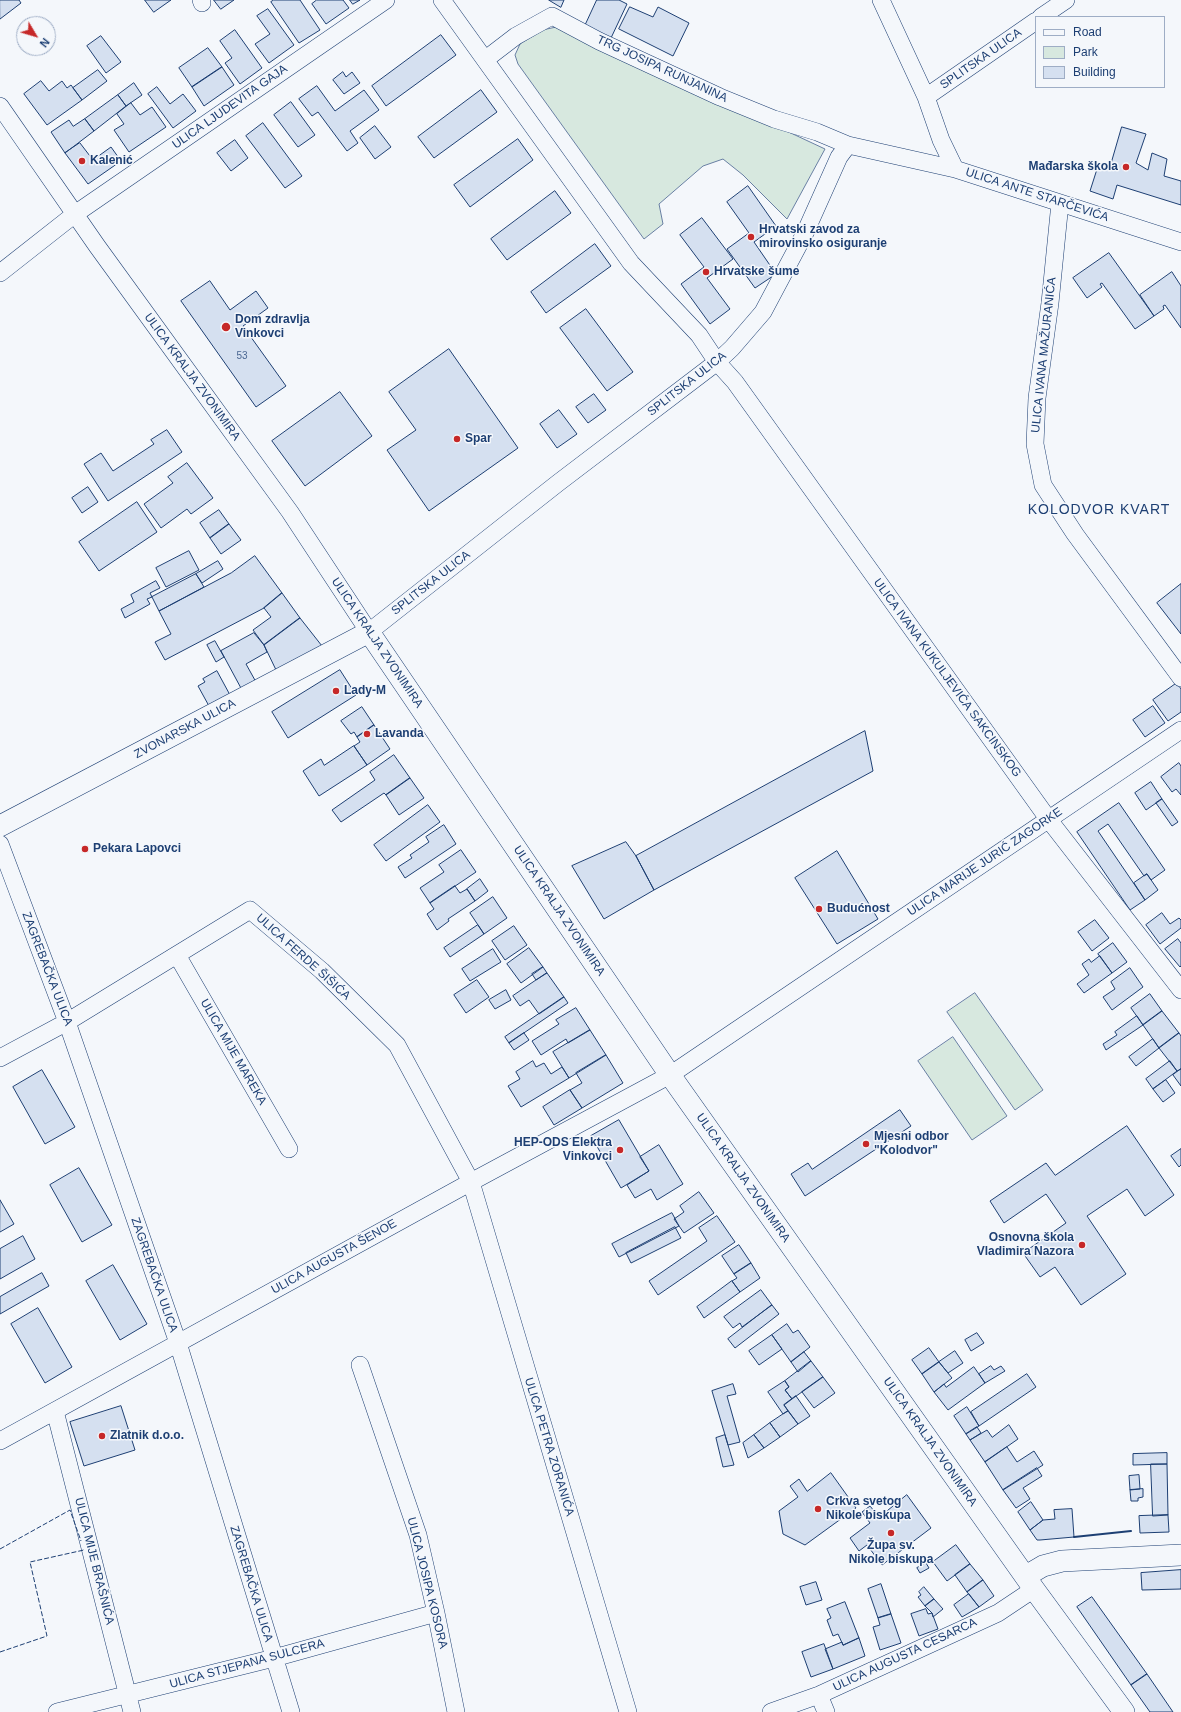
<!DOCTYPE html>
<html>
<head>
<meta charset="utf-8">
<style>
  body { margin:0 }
  #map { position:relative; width:1181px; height:1712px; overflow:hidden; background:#f4f7fb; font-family:Helvetica,sans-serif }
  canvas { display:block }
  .legend { position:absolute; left:1035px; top:16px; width:130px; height:72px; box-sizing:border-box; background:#f4f7fb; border:1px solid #9eadc5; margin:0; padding:5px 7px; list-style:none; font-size:12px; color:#1d3f73 }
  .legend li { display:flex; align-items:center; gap:8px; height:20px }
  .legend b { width:20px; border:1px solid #9eadc5 }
  .north { position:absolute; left:16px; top:16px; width:40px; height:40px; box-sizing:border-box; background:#f4f7fb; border:1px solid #9eadc5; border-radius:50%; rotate:128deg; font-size:11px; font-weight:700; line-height:16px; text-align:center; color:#1d3f73 }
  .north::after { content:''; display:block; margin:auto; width:14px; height:18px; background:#c62828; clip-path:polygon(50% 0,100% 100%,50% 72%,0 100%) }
</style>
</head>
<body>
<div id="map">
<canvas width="1181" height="1712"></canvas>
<ul class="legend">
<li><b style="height:5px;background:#f4f7fb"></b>Road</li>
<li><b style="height:11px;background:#d7e8df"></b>Park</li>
<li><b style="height:11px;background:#d5e0f0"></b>Building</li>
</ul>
<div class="north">N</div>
</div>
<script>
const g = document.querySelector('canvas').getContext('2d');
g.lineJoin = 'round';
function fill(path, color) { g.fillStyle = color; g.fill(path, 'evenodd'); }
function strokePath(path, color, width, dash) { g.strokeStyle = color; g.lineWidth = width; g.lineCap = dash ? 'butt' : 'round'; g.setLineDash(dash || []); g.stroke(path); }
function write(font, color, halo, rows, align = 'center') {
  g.font = font + ' Helvetica,sans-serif'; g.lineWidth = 3; g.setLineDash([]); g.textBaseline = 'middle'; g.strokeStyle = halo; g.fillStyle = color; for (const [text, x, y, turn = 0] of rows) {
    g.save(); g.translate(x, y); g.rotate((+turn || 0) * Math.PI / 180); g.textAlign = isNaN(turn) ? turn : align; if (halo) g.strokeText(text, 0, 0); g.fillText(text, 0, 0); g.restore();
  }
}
const green = new Path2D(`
  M 562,26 L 825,149 L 787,219 L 743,175 L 723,159 L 703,166 L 659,204 L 663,224 L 644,239 L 518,64 L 515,55 L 520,44 L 543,30 Z
  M 975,993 L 1043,1090 L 1015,1110 L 947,1012 Z
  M 953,1037 L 1007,1116 L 972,1140 L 918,1061 Z`);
fill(green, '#d7e8df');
strokePath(green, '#687fa3', 1);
const building = new Path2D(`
  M 0,0 L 19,0 L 21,3 L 0,19 Z
  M 145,0 L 171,0 L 154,12 Z
  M 214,0 L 234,0 L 221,9 Z
  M 274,0 L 300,0 L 320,30 L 299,43 L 271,2 Z
  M 317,0 L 343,0 L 349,8 L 326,24 L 312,4 Z
  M 350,0 L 360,0 L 353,4 Z
  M 549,0 L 564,0 L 561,7 Z
  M 597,0 L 619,0 L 627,4 L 611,38 L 585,26 Z
  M 630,7 L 653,17 L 658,7 L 689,23 L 673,56 L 619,29 Z
  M 268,9 L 294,45 L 269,63 L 255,44 L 270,34 L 257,16 Z
  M 235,30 L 262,68 L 240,84 L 225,63 L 232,58 L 220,41 Z
  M 441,35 L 456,55 L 386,106 L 372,86 Z
  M 101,36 L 121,62 L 106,73 L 87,46 Z
  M 208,48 L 222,67 L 192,87 L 179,68 Z
  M 222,67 L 234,85 L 204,106 L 192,87 Z
  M 98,70 L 107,81 L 82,100 L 73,88 Z
  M 343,72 L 346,77 L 352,72 L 360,83 L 344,94 L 333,80 Z
  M 41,81 L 49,91 L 62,81 L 67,88 L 71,85 L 82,100 L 47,125 L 24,94 Z
  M 134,83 L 142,95 L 126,106 L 118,95 Z
  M 317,86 L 335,111 L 364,90 L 379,110 L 350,131 L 358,143 L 347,151 L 318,112 L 312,116 L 299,99 Z
  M 157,87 L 170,104 L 183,94 L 196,111 L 173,128 L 148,94 Z
  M 481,90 L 497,112 L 434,158 L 418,137 Z
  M 118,95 L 126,106 L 94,131 L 85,119 Z
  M 291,102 L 315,135 L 298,147 L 274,115 Z
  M 131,103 L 140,115 L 152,107 L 166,127 L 129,152 L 114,130 L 124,124 L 117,114 Z
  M 85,119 L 94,131 L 65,153 L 51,132 L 69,120 L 73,126 Z
  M 263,123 L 302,176 L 285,188 L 246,136 Z
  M 375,126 L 391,147 L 375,159 L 360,138 Z
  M 1122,127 L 1146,134 L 1136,163 L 1148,170 L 1152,153 L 1167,159 L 1164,176 L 1181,181 L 1181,205 L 1117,185 L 1113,199 L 1090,191 L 1098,166 L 1109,169 Z
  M 518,139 L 533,160 L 470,207 L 454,185 Z
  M 235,140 L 248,158 L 231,171 L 217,153 Z
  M 80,143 L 93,160 L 111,147 L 121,161 L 88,184 L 65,153 Z
  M 748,186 L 776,226 L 754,242 L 776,274 L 755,288 L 727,249 L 749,233 L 727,202 Z
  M 555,191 L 571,213 L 507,260 L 491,239 Z
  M 702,218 L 733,259 L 707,278 L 730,309 L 710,324 L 681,284 L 704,267 L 680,235 Z
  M 595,244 L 611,266 L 546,313 L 531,292 Z
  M 1109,253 L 1154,316 L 1135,329 L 1102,283 L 1100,284 L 1102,287 L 1087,298 L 1073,278 Z
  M 1172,272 L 1181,286 L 1181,328 L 1165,305 L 1163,306 L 1164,309 L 1154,316 L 1140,295 Z
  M 210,281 L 230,310 L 256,291 L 268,308 L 243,326 L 286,386 L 256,407 L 181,301 Z
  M 586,309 L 633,372 L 607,391 L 560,328 Z
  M 449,349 L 518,448 L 429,511 L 387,450 L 416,430 L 389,392 Z
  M 340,392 L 372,436 L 305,486 L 272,441 Z
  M 594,394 L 606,410 L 588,423 L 576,407 Z
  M 559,410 L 577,434 L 557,448 L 540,424 Z
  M 167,430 L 182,452 L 108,501 L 84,464 L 101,453 L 113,471 L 154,444 L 151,440 Z
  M 187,463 L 213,498 L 191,514 L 187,509 L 161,528 L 144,504 L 173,483 L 168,477 Z
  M 88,487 L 98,502 L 82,513 L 72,498 Z
  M 137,502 L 157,532 L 99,571 L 79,542 Z
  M 219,510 L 229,524 L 210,538 L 200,523 Z
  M 229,524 L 241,540 L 221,554 L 210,538 Z
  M 189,551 L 199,570 L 166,587 L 156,568 Z
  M 255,556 L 282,593 L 264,608 L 165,660 L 155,642 L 171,634 L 159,611 L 231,573 Z
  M 218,561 L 223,569 L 202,583 L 196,574 Z
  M 196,574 L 204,587 L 159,611 L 152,597 Z
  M 156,581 L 160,588 L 150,593 L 152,597 L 147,599 L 150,604 L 125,618 L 121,609 L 134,602 L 131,595 Z
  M 1181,584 L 1181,634 L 1157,603 Z
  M 282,593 L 300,618 L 264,645 L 253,630 L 271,617 L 264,608 Z
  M 300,618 L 322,646 L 277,672 L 264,645 Z
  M 254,633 L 264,645 L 267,652 L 246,664 L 256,682 L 242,690 L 221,651 Z
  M 215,641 L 224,657 L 216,662 L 207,645 Z
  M 340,670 L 356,695 L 288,738 L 272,712 Z
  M 217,671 L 230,695 L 209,706 L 198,686 L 205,682 L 203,679 Z
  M 1177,683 L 1181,689 L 1181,712 L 1168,721 L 1153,700 Z
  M 1153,706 L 1165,723 L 1145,737 L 1133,720 Z
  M 362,707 L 374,725 L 357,737 L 354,732 L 351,734 L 341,721 Z
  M 374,725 L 390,749 L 367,765 L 354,746 L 360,742 L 357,737 Z
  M 865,731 L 873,771 L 654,890 L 636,856 Z
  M 354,746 L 367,765 L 319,796 L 303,771 L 321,759 L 324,765 Z
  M 394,755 L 410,778 L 386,795 L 384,793 L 341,822 L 332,810 L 375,780 L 370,772 Z
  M 1179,763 L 1181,766 L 1181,795 L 1176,789 L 1172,792 L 1161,777 Z
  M 410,778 L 424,798 L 399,815 L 386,795 Z
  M 1151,782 L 1162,799 L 1146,810 L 1135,793 Z
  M 1162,799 L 1178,822 L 1172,826 L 1156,803 Z
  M 1119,803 L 1165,870 L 1151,880 L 1147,874 L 1144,876 L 1108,824 L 1098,831 L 1145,900 L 1130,910 L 1077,832 Z
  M 428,805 L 440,822 L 386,861 L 374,845 Z
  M 444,825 L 456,844 L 405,878 L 398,867 L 412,858 L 410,855 L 429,842 L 426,837 Z
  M 626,842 L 636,856 L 654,890 L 604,919 L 572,866 Z
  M 461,850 L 476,872 L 430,903 L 420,888 L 444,872 L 439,865 Z
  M 837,851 L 878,919 L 837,944 L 795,878 Z
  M 1147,874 L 1158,890 L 1145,900 L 1134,883 Z
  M 480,879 L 488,891 L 475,901 L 467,889 Z
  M 455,886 L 460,893 L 467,889 L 475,901 L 448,919 L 449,921 L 437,930 L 427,914 L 434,909 L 430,903 Z
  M 493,897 L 507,918 L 484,934 L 470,913 Z
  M 1162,913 L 1170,924 L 1179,918 L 1181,920 L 1181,928 L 1160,944 L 1146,925 Z
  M 1095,920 L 1109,938 L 1092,951 L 1078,932 Z
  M 478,925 L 484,934 L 450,957 L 444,948 Z
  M 514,926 L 527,945 L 505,960 L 492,941 Z
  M 1178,939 L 1181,943 L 1181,966 L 1180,967 L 1165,949 Z
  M 1113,943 L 1127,962 L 1112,973 L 1098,954 Z
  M 529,948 L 543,967 L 521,983 L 507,964 Z
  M 493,949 L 501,962 L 470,981 L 462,969 Z
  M 1100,956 L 1112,973 L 1084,993 L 1077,984 L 1089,975 L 1082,964 L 1089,959 L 1091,962 Z
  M 543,967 L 547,973 L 536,980 L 532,974 Z
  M 1130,968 L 1143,987 L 1112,1010 L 1103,997 L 1115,989 L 1111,982 Z
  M 547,973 L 564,997 L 539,1014 L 529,1000 L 520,1006 L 513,996 Z
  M 477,980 L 489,997 L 466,1013 L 454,995 Z
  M 506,990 L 511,1000 L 495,1009 L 489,1000 Z
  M 1150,994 L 1162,1011 L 1143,1025 L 1131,1008 Z
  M 564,997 L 568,1003 L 509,1043 L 505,1037 Z
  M 576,1008 L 590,1030 L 568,1043 L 566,1039 L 541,1055 L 532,1041 L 559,1024 L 556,1020 Z
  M 1162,1011 L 1179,1033 L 1159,1048 L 1143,1025 Z
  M 1137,1016 L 1143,1025 L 1106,1050 L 1103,1044 L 1117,1035 L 1115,1032 Z
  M 590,1030 L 606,1055 L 569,1078 L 553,1052 Z
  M 524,1033 L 529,1040 L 514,1050 L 509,1043 Z
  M 1179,1033 L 1181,1036 L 1181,1069 L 1177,1071 L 1159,1048 Z
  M 1153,1039 L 1159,1048 L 1136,1066 L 1129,1057 Z
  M 606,1055 L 623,1083 L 582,1108 L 570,1090 L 582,1083 L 576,1073 Z
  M 533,1061 L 536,1067 L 544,1063 L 551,1074 L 562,1067 L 569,1078 L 521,1107 L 508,1086 L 520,1079 L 516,1072 Z
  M 1170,1061 L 1177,1071 L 1153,1089 L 1146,1079 Z
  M 1181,1069 L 1181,1086 L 1173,1075 Z
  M 42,1070 L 75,1127 L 45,1144 L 13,1087 Z
  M 1166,1080 L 1175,1093 L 1163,1102 L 1153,1089 Z
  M 570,1090 L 582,1108 L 554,1125 L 543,1107 Z
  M 900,1110 L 911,1126 L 805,1196 L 791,1174 L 808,1163 L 812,1169 Z
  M 619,1120 L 649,1171 L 621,1188 L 591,1136 Z
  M 1127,1126 L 1174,1195 L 1145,1216 L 1127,1189 L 1087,1216 L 1126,1274 L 1081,1305 L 1055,1267 L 1040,1277 L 1023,1253 L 1066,1223 L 1046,1194 L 1004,1223 L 990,1201 L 1046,1163 L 1055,1175 Z
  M 659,1145 L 683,1184 L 657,1200 L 651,1189 L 635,1198 L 627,1185 L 649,1171 L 640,1157 Z
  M 1181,1149 L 1181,1165 L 1179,1167 L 1171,1156 Z
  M 79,1168 L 112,1225 L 82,1242 L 50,1185 Z
  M 699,1192 L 714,1213 L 684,1233 L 674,1219 L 684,1212 L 680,1206 Z
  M 0,1200 L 14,1224 L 0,1232 Z
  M 672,1213 L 679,1226 L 619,1257 L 612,1244 Z
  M 717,1216 L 735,1242 L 658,1295 L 649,1281 L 707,1241 L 699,1228 Z
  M 675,1227 L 681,1238 L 631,1263 L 626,1253 Z
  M 23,1236 L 35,1259 L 0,1279 L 0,1249 Z
  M 739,1245 L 751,1263 L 734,1274 L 722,1256 Z
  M 751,1263 L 760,1278 L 740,1292 L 732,1281 L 737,1278 L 734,1274 Z
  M 113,1265 L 147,1324 L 120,1340 L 86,1281 Z
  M 42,1273 L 49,1286 L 0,1314 L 0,1297 Z
  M 732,1281 L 740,1292 L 704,1318 L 697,1307 Z
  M 761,1290 L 772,1305 L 742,1327 L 740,1323 L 733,1328 L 724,1317 Z
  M 772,1305 L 779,1314 L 735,1348 L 728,1339 Z
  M 38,1308 L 72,1367 L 45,1383 L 11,1324 Z
  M 787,1324 L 793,1333 L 798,1330 L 810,1347 L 791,1362 L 772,1335 Z
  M 977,1333 L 984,1343 L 971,1351 L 965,1340 Z
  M 772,1335 L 782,1349 L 759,1365 L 749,1351 Z
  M 929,1348 L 939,1362 L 922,1374 L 912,1360 Z
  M 955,1351 L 963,1363 L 948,1373 L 939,1362 Z
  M 804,1352 L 811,1361 L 798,1372 L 791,1362 Z
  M 811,1361 L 823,1377 L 792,1399 L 785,1390 L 789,1387 L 785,1381 Z
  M 939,1362 L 952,1378 L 934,1392 L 922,1374 Z
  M 991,1366 L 994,1370 L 1001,1366 L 1005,1371 L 985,1383 L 979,1374 Z
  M 974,1367 L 985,1383 L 948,1410 L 934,1392 L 944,1384 L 946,1387 Z
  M 1027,1374 L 1036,1387 L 979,1426 L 971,1412 Z
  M 823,1377 L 835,1393 L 814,1408 L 802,1392 Z
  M 785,1381 L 789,1387 L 785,1390 L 792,1399 L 784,1405 L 788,1411 L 783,1414 L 768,1392 Z
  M 733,1384 L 736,1394 L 727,1396 L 740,1442 L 728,1445 L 712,1391 Z
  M 796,1396 L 810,1416 L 798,1424 L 784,1405 Z
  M 121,1406 L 135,1450 L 84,1466 L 70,1422 Z
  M 967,1407 L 979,1426 L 966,1434 L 954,1416 Z
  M 788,1411 L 798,1424 L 780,1437 L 770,1423 Z
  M 770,1423 L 780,1437 L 764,1448 L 754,1435 Z
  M 1009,1425 L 1018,1439 L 985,1462 L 970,1440 L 987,1430 L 992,1437 Z
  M 977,1427 L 981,1433 L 970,1440 L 966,1434 Z
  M 725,1435 L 734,1465 L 723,1467 L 716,1438 Z
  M 754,1435 L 764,1448 L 748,1458 L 743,1443 Z
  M 1007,1447 L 1017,1462 L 1034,1451 L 1043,1465 L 1003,1490 L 985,1462 Z
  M 1167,1453 L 1167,1464 L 1133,1465 L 1133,1454 Z
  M 1151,1464 L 1167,1464 L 1168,1515 L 1153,1516 Z
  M 1037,1468 L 1042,1476 L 1023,1488 L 1030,1499 L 1016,1508 L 1003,1490 Z
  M 831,1473 L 856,1508 L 805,1545 L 783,1534 L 779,1511 L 798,1497 L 790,1486 L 799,1479 L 807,1491 Z
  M 1139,1475 L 1140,1489 L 1130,1490 L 1129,1476 Z
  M 1143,1489 L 1143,1497 L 1138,1498 L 1138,1501 L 1131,1501 L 1130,1490 Z
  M 907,1495 L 931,1528 L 882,1565 L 867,1545 L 859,1551 L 850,1538 L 870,1523 L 862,1512 L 870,1506 L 879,1517 Z
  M 1031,1502 L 1043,1520 L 1030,1530 L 1018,1512 Z
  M 1072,1509 L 1074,1537 L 1040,1540 L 1037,1540 L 1030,1530 L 1043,1520 L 1055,1519 L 1054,1510 Z
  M 1168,1515 L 1169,1532 L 1140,1533 L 1139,1516 Z
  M 956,1545 L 970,1564 L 947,1581 L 933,1562 Z
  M 926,1563 L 929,1568 L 920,1573 L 917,1568 Z
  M 970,1564 L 983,1580 L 967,1592 L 955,1575 Z
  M 1181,1570 L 1181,1589 L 1142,1590 L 1141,1573 Z
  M 983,1580 L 994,1596 L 979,1607 L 967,1592 Z
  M 816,1582 L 822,1600 L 806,1605 L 800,1587 Z
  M 881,1584 L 891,1614 L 878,1618 L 868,1589 Z
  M 924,1587 L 934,1599 L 925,1606 L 918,1597 L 921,1595 L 919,1592 Z
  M 969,1594 L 979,1607 L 962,1617 L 954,1605 Z
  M 1092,1597 L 1147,1674 L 1131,1685 L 1077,1607 Z
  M 934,1599 L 943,1609 L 933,1617 L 932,1613 L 925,1606 Z
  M 845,1602 L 859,1638 L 843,1645 L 838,1634 L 833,1636 L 827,1620 L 831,1618 L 827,1609 Z
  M 926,1609 L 928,1614 L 932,1613 L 938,1629 L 919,1636 L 911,1614 Z
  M 891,1614 L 901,1643 L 880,1650 L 873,1627 L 880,1625 L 878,1618 Z
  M 859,1638 L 865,1656 L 833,1669 L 825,1649 L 842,1642 L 843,1645 Z
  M 824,1644 L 833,1669 L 811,1677 L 802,1652 Z
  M 1147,1674 L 1173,1712 L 1150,1712 L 1131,1685 Z`);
fill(building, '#d5e0f0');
strokePath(building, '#1d3f73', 1);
const minor = new Path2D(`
  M 201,0 L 202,3
  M 442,0 L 631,263 L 699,335 L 717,362 L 735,382 L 1049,820 L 1181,990
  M 881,0 L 926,97 L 941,140 L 955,169 L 1181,242
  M 1041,17 L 1066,0
  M 486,59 L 516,36 L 552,16 L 599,41 L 720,97 L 774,119 L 817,132 L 848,145
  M 926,97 L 1036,21
  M 0,106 L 97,246 L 290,512 L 369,632 L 558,483 L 717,362 L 732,348 L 763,312 L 805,233 L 839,157 L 848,145 L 955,169
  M 1060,203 L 1050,303 L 1037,398 L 1035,444 L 1043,485 L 1075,534 L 1181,678
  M 0,273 L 75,214 L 386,0
  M 0,844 L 67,1022 L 178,1343 L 291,1712
  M 177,955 L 289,1149
  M 0,1058 L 67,1022 L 250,910 L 322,971 L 397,1045 L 471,1182 L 628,1712
  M 360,1365 L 418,1535 L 436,1613 L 456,1712
  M 55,1411 L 132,1712
  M 0,1441 L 471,1182 L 670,1075 L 1181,730
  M 819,1695 L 826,1712
  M 57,1712 L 274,1658 L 436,1613
  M 771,1712 L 819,1695 L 998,1613 L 1034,1589`);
const major = new Path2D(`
  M 0,826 L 369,632 L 670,1075 L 1034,1589 L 1124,1712
  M 1026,1576 L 1043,1566 L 1062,1561 L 1181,1555`);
strokePath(minor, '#1d3f73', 18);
strokePath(major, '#1d3f73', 22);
strokePath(minor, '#f4f7fb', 17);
strokePath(major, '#f4f7fb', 21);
strokePath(new Path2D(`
  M 0,1549 L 70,1510 L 81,1541
  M 0,1652 L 47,1636 L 30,1562 L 84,1550 L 83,1549`), '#1d3f73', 1, [5, 2]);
strokePath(new Path2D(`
  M 1074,1537 L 1131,1531`), '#1d3f73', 2);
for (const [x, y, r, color] of [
  [82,161,4,"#c62828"],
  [1126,167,4,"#c62828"],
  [751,237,4,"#c62828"],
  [706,272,4,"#c62828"],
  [226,327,5,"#c62828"],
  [457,439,4,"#c62828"],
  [336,691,4,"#c62828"],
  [367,734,4,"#c62828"],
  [85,849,4,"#c62828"],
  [819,909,4,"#c62828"],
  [866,1144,4,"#c62828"],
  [620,1150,4,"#c62828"],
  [1082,1245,4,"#c62828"],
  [102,1436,4,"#c62828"],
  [818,1509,4,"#c62828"],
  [891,1533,4,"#c62828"]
]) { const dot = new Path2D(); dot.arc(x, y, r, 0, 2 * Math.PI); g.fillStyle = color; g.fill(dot); strokePath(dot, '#f4f7fb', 1.5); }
write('10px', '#4b6792', null, [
  ["53",242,356]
]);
write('12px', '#1d3f73', '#f4f7fb', [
  ["SPLITSKA ULICA",981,59,-35],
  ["TRG JOSIPA RUNJANINA",662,69,25],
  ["ULICA LJUDEVITA GAJA",230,107,-35],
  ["ULICA ANTE STARČEVIĆA",1037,195,18],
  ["ULICA IVANA MAŽURANIĆA",1044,355,-84],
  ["ULICA KRALJA ZVONIMIRA",192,377,54],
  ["SPLITSKA ULICA",687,384,-38],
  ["SPLITSKA ULICA",431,583,-38],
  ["ULICA KRALJA ZVONIMIRA",377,643,56],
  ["ULICA IVANA KUKULJEVIĆA SAKCINSKOG",947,678,54],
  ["ZVONARSKA ULICA",185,729,-28],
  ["ULICA MARIJE JURIĆ ZAGORKE",985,862,-34],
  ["ULICA KRALJA ZVONIMIRA",559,911,56],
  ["ULICA FERDE ŠIŠIĆA",303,957,42],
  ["ZAGREBAČKA ULICA",47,969,69],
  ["ULICA MIJE MAREKA",233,1052,60],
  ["ULICA KRALJA ZVONIMIRA",743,1178,55],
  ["ULICA AUGUSTA ŠENOE",334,1257,-29],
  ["ZAGREBAČKA ULICA",154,1275,71],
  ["ULICA KRALJA ZVONIMIRA",930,1442,55],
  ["ULICA PETRA ZORANIĆA",549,1447,73],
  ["ULICA MIJE BRAŠNIĆA",94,1561,76],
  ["ULICA JOSIPA KOSORA",427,1583,76],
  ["ZAGREBAČKA ULICA",251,1584,73],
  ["ULICA AUGUSTA CESARCA",905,1655,-25],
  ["ULICA STJEPANA SULCERA",247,1664,-15]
]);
write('bold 12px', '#1d3f73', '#f4f7fb', [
  ["Kalenić",90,161],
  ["Mađarska škola",1118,167,"right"],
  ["Hrvatski zavod za",759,230],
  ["mirovinsko osiguranje",759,244],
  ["Hrvatske šume",714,272],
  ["Dom zdravlja",235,320],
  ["Vinkovci",235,334],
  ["Spar",465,439],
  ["Lady-M",344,691],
  ["Lavanda",375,734],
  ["Pekara Lapovci",93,849],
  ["Budućnost",827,909],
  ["Mjesni odbor",874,1137],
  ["\"Kolodvor\"",874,1151],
  ["HEP-ODS Elektra",612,1143,"right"],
  ["Vinkovci",612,1157,"right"],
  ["Osnovna škola",1074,1238,"right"],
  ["Vladimira Nazora",1074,1252,"right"],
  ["Zlatnik d.o.o.",110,1436],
  ["Crkva svetog",826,1502],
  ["Nikole biskupa",826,1516],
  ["Župa sv.",891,1546,"center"],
  ["Nikole biskupa",891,1560,"center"]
], 'left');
g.letterSpacing = '1px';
write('14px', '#1d3f73', '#f4f7fb', [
  ["KOLODVOR KVART",1099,510]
]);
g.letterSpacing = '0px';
</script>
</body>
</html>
